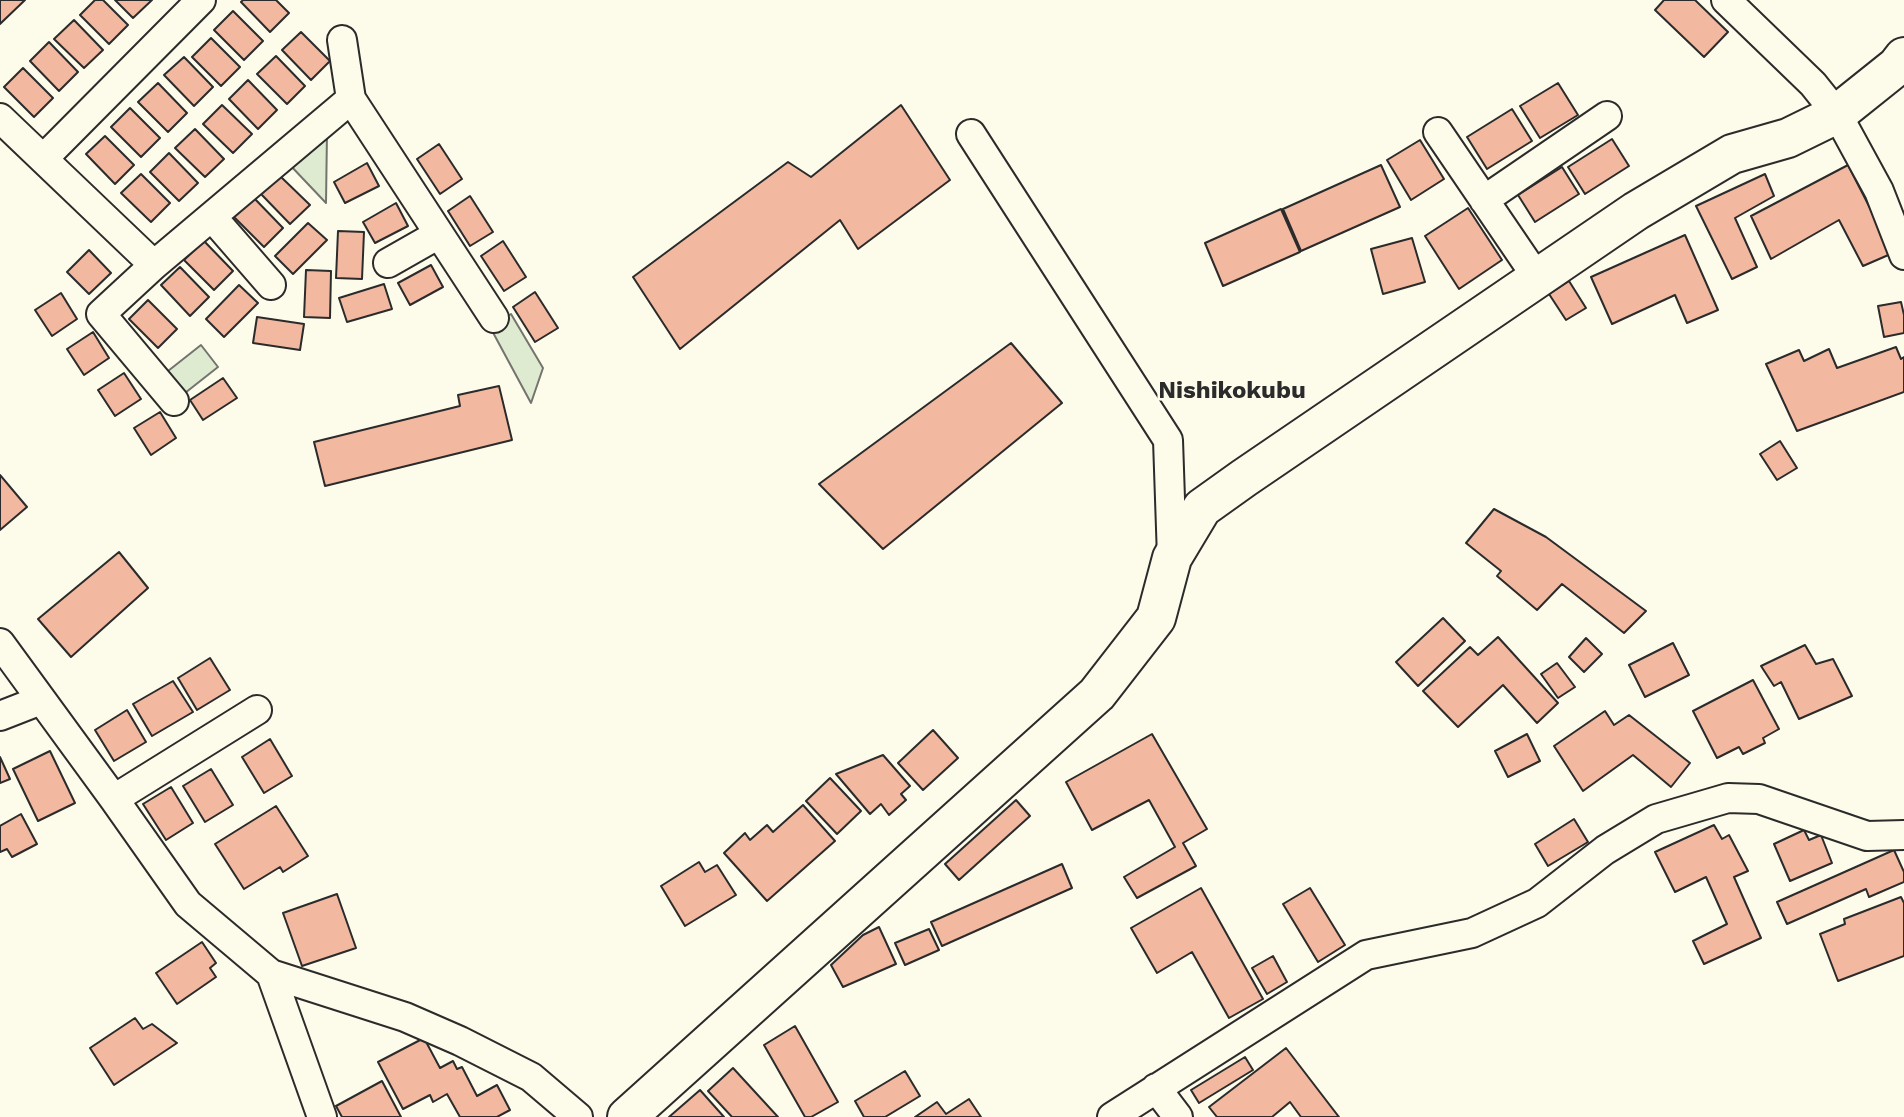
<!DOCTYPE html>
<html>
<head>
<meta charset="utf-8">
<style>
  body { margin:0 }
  canvas { display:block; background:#fdfbea }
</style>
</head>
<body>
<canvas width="1904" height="1117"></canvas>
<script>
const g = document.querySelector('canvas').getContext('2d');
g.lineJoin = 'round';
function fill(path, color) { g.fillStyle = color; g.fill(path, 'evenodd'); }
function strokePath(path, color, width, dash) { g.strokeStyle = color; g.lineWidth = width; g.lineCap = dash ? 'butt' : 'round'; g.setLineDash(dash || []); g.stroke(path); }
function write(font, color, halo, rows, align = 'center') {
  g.font = font + ' "Work Sans",sans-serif'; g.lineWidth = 5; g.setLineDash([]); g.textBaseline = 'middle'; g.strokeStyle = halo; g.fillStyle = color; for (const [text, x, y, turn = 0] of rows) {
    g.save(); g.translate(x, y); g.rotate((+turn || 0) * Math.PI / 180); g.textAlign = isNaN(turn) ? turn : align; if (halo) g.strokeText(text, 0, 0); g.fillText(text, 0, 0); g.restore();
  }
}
const green = new Path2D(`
  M 327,132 L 326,203 L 289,164 Z
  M 511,314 L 543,368 L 531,403 L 490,327 Z
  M 201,345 L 218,367 L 185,393 L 168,371 Z`);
fill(green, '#deebd1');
strokePath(green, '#74746e', 2);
const building = new Path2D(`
  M 0,0 L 25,0 L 0,24 Z
  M 95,0 L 103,0 L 128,25 L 109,44 L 80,15 Z
  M 115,0 L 152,0 L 133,18 Z
  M 243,0 L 276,0 L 289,13 L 270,32 L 241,2 Z
  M 1664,0 L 1695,0 L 1728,32 L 1704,57 L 1655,10 Z
  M 233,11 L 263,41 L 244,60 L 214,30 Z
  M 74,20 L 103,50 L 84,68 L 54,39 Z
  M 301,32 L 330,61 L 311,80 L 282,50 Z
  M 211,38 L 240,67 L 221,86 L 192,57 Z
  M 49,42 L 78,72 L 59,91 L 30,61 Z
  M 276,56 L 305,86 L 287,104 L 257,74 Z
  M 184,57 L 213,87 L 194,106 L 164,75 Z
  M 23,68 L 53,98 L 34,117 L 4,87 Z
  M 248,80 L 277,110 L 258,129 L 229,99 Z
  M 158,83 L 187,113 L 168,132 L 138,102 Z
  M 1558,83 L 1578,115 L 1540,138 L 1520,106 Z
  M 222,105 L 252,134 L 233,153 L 203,124 Z
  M 901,105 L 950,180 L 858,249 L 840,220 L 680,349 L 633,277 L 788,162 L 811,177 Z
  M 130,108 L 160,138 L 141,157 L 111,127 Z
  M 1512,109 L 1532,141 L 1487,169 L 1467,137 Z
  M 195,129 L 224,159 L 205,177 L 175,148 Z
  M 105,136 L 134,165 L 115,184 L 86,154 Z
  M 1612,139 L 1629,166 L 1585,194 L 1568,167 Z
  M 1420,140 L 1444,179 L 1411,200 L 1387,160 Z
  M 439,144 L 462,179 L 440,194 L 417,159 Z
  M 169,153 L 198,183 L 179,201 L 150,172 Z
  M 367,163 L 379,186 L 345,203 L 334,182 Z
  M 1381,165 L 1400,207 L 1301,251 L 1283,209 Z
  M 1848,165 L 1893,253 L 1863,266 L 1839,220 L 1771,259 L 1751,216 Z
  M 1562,167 L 1579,194 L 1535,222 L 1518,195 Z
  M 141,174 L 170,203 L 151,222 L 121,193 Z
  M 1765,174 L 1774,196 L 1735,218 L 1757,267 L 1732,279 L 1696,206 Z
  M 280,176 L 310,205 L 290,224 L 261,194 Z
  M 470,196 L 493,232 L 470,246 L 448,211 Z
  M 254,198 L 283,228 L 264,247 L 234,217 Z
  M 396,203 L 408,226 L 375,243 L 363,222 Z
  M 1468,208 L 1502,260 L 1459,289 L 1425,236 Z
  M 1281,209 L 1300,252 L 1223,286 L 1205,243 Z
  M 308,223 L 327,240 L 293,274 L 275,256 Z
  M 338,231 L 364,232 L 362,279 L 336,278 Z
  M 1685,235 L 1718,310 L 1687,323 L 1675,295 L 1612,324 L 1591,277 Z
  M 1412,238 L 1425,282 L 1383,294 L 1371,249 Z
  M 204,241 L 233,271 L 214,290 L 184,260 Z
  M 503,241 L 526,277 L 504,291 L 481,256 Z
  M 89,250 L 111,273 L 89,294 L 67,272 Z
  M 431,265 L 443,287 L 410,305 L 398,283 Z
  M 180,267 L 209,297 L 190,316 L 161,285 Z
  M 306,270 L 331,271 L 330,318 L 304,317 Z
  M 1569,281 L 1586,308 L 1566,320 L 1549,294 Z
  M 384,284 L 392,309 L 347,322 L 339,298 Z
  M 239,285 L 258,303 L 224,337 L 206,319 Z
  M 535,292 L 558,328 L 535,342 L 513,307 Z
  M 61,293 L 77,319 L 52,336 L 35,310 Z
  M 148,300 L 177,329 L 158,348 L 129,319 Z
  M 1901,302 L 1904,315 L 1904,333 L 1884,337 L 1878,306 Z
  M 257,317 L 304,324 L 300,350 L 253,343 Z
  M 93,332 L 109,358 L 84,375 L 67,349 Z
  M 1011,343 L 1062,403 L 883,549 L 819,484 Z
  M 1896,347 L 1901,359 L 1904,357 L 1904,392 L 1797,431 L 1766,364 L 1799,350 L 1804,361 L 1829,349 L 1837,368 Z
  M 124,373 L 141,399 L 115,416 L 98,390 Z
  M 223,378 L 237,398 L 203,420 L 190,400 Z
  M 499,386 L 512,440 L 325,486 L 314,442 L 460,406 L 458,395 Z
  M 160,412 L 176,438 L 151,455 L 134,428 Z
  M 1780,441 L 1797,468 L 1777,480 L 1760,454 Z
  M 0,475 L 27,507 L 0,530 Z
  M 1494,509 L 1546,537 L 1646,611 L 1624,633 L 1562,584 L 1537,610 L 1497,576 L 1501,571 L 1466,543 Z
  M 119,552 L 148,588 L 71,657 L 38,619 Z
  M 1443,618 L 1465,641 L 1418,686 L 1396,662 Z
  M 1498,637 L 1558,703 L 1537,723 L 1503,685 L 1458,727 L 1423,691 L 1470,647 L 1478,655 Z
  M 1586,638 L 1602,654 L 1584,672 L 1569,657 Z
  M 1673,643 L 1689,675 L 1645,697 L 1629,665 Z
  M 1805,645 L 1816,664 L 1833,659 L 1852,696 L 1799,719 L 1781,682 L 1774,686 L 1761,666 Z
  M 210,658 L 230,690 L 197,710 L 178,678 Z
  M 1557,663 L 1575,687 L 1558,698 L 1541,674 Z
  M 1753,680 L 1779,729 L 1763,738 L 1765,743 L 1743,754 L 1739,747 L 1717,758 L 1693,711 Z
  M 173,681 L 193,712 L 152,736 L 133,704 Z
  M 127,710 L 146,742 L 114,761 L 95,730 Z
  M 1605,711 L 1614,725 L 1629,715 L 1690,763 L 1671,787 L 1633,755 L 1583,791 L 1554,746 Z
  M 933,730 L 958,758 L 923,790 L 898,763 Z
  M 1152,734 L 1207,829 L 1183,843 L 1196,866 L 1137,898 L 1124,877 L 1175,847 L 1149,800 L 1092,830 L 1066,782 Z
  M 1527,734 L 1540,761 L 1508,777 L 1495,751 Z
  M 270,739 L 292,776 L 264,793 L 242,757 Z
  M 50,751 L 75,803 L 38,821 L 13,769 Z
  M 883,755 L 910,786 L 901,794 L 906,800 L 889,815 L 881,804 L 870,814 L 836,774 Z
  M 0,757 L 10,779 L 0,783 Z
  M 211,769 L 233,805 L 205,822 L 183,786 Z
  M 830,778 L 861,811 L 837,834 L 806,801 Z
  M 171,787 L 193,823 L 166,840 L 143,804 Z
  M 1016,800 L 1030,816 L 959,880 L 945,864 Z
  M 803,805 L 835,841 L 767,901 L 724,853 L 745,833 L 750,840 L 767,825 L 773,832 Z
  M 276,806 L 308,856 L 283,872 L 280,867 L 244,889 L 215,844 Z
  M 21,814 L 37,844 L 12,857 L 7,849 L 0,852 L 0,826 Z
  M 1574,819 L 1588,842 L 1548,866 L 1535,844 Z
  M 1714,825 L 1722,839 L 1729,835 L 1748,871 L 1734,877 L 1761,938 L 1704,964 L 1693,941 L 1727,924 L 1706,877 L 1675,892 L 1655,852 Z
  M 1804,830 L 1809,840 L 1821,835 L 1832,863 L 1790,881 L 1774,844 Z
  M 1894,850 L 1904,872 L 1904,882 L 1869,897 L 1866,889 L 1787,924 L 1777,902 Z
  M 699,862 L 705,872 L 717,865 L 736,895 L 685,926 L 661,886 Z
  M 1062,864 L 1072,888 L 942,946 L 931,922 Z
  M 1201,888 L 1263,999 L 1229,1018 L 1192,952 L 1157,973 L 1131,928 Z
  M 1310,888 L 1345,945 L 1318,962 L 1283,904 Z
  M 337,894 L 356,948 L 302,966 L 283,913 Z
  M 1901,897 L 1904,903 L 1904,956 L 1838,981 L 1820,934 L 1845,924 L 1844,919 Z
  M 879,927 L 896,964 L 843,987 L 831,965 L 863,935 Z
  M 929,929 L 939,950 L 905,965 L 895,943 Z
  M 202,942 L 216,963 L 210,968 L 216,977 L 177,1004 L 156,973 Z
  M 1273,956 L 1287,982 L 1267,994 L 1252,968 Z
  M 135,1018 L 143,1029 L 152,1024 L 177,1043 L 114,1085 L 90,1048 Z
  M 795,1026 L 838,1102 L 811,1117 L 805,1117 L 764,1045 Z
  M 424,1038 L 440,1068 L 453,1061 L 457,1069 L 462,1067 L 477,1096 L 497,1085 L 510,1110 L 497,1117 L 460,1117 L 447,1094 L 433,1102 L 430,1095 L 403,1109 L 378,1062 Z
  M 1286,1048 L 1339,1117 L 1301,1117 L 1290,1102 L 1272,1117 L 1217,1117 L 1209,1107 Z
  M 1245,1057 L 1253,1070 L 1199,1103 L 1191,1090 Z
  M 733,1068 L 778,1117 L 732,1117 L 708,1091 Z
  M 905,1071 L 920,1096 L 885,1117 L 864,1117 L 855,1101 Z
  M 382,1081 L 401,1117 L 342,1117 L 336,1106 Z
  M 700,1090 L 724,1117 L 669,1117 Z
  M 969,1099 L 981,1117 L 915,1117 L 937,1102 L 946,1114 Z`);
fill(building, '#f2b8a0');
strokePath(building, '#2b2b2b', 2);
const street = new Path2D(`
  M 1726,0 L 1813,84 L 1837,114 L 1879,191 L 1904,255
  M 342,40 L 351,99
  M 0,118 L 154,265 L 351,99 L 494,318
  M 1438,132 L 1538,279
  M 971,134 L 1168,440 L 1172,558
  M 43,159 L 201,0
  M 1484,200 L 1607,116
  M 212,217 L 271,285
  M 388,263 L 439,234
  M 154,265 L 101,314 L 174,401
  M 0,643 L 114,799 L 188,904 L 271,974 L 405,1017 L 460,1041 L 531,1077 L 578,1117
  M 0,716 L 41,700
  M 114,799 L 257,710
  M 271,974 L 322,1117
  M 1156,1088 L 1178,1117
  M 1112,1117 L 1366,955 L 1472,933 L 1537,903 L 1605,850 L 1656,819 L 1728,798 L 1759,799 L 1867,836 L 1904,835`);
const secondary = new Path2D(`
  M 627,1117 L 1097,694 L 1156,618 L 1172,558 L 1202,508 L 1244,478 L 1636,211 L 1732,154 L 1788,138 L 1837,114 L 1897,66 L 1904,57`);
strokePath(street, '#2b2b2b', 32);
strokePath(secondary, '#2b2b2b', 42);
strokePath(street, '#fdfbea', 28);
strokePath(secondary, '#fdfbea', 38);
write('bold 24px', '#2b2b2b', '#fdfbea', [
  ["Nishikokubu",1232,391]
]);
</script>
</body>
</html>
